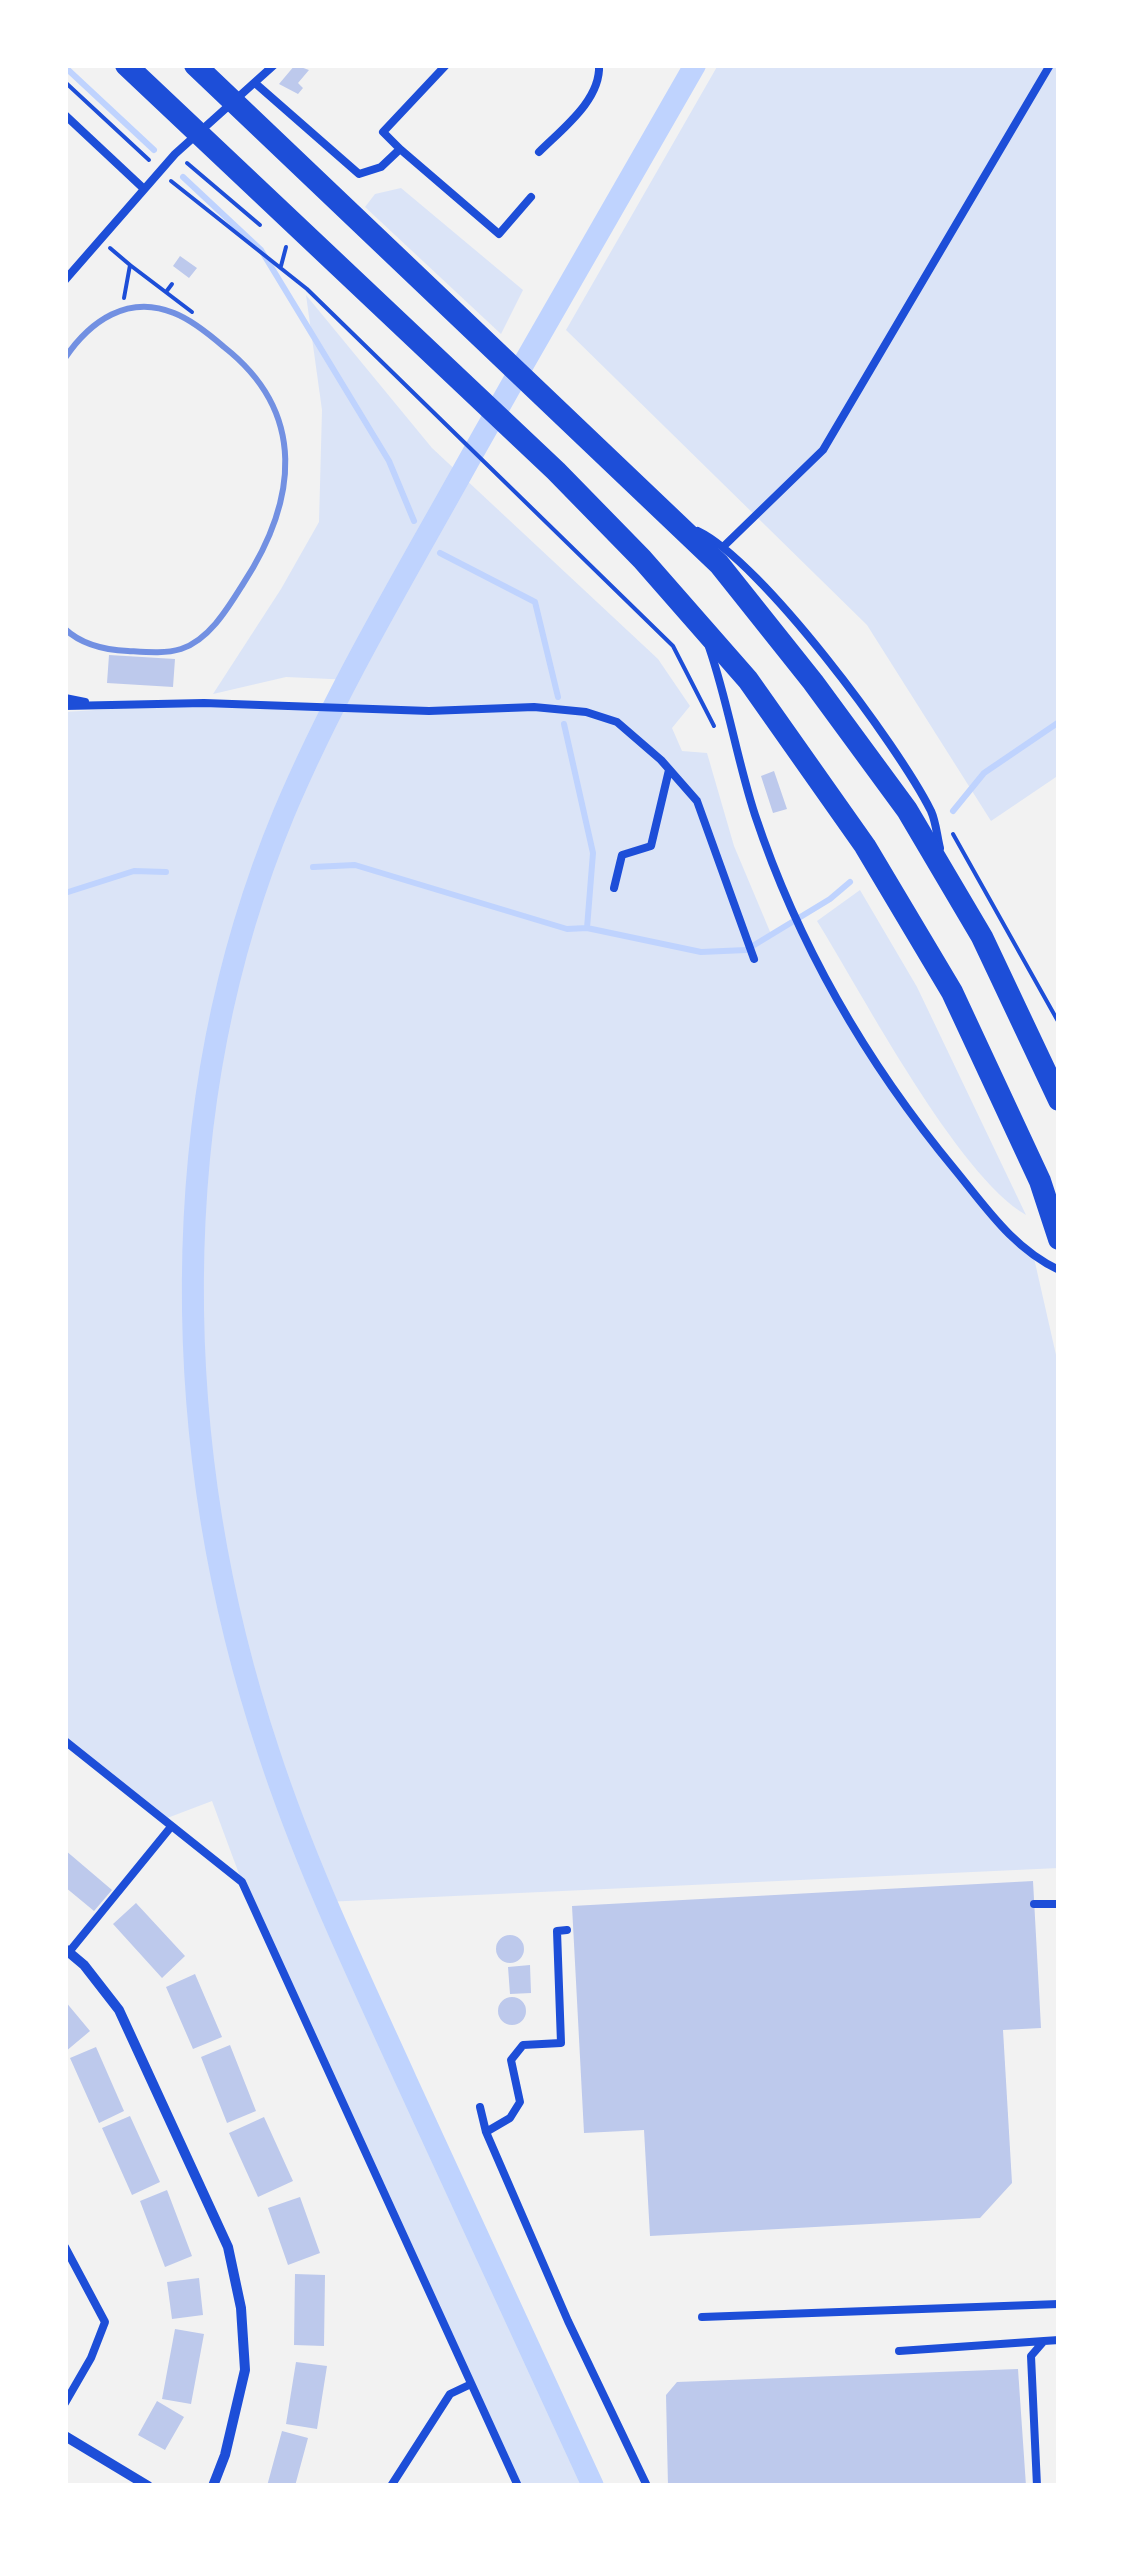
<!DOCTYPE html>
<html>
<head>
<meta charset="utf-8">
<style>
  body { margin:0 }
  #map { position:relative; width:1124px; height:2551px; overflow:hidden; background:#f2f2f2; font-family:Quicksand,sans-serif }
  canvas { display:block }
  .frame { position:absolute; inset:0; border:68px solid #fff; pointer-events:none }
</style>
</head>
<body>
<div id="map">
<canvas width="1124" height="2551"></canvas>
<div class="frame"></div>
</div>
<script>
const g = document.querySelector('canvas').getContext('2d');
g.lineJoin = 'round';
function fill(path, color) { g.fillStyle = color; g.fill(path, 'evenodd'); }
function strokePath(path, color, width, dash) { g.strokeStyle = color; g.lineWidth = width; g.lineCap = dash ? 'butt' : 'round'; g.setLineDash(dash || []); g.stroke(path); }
fill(new Path2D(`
  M 718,65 L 1059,65 L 1059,775 L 991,821 L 867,625 L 566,330 Z
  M 401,188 L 523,290 L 501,334 L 365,207 L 375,194 Z
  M 306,295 L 432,448 L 658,659 L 690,706 L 672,728 L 682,751 L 707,753 L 734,846 L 771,934 L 797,919 L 832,997 L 941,1153 L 1034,1258 L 1059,1368 L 1059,1868 L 325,1902 L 593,2486 L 518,2486 L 242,1882 L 212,1801 L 162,1820 L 65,1741 L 65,712 L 204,703 L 343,703 L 353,680 L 286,677 L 213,694 L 281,589 L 319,522 L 322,410 Z
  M 860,890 L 917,987 L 1026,1215 C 957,1175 863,995 817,921 Z`), '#dbe4f7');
strokePath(new Path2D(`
  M 65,67 L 154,150
  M 183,177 L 261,250 L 389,461 L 414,521
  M 440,553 L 535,602 L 558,697
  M 564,724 L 593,853 L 587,928
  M 953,811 L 984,773 L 1059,722
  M 313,867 L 355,865 L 567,929 L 587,928 L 701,952 L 746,950 L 830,899 L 850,882
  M 65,893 L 134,871 L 166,872`), '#bfd3fe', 6);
strokePath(new Path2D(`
  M 593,2486 C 531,2351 468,2215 406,2080 C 357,1972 306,1866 269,1753 C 169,1453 161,1109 284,813 C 337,688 407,572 473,453 C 546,323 621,194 695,65`), '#bfd3fe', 22);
fill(new Path2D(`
  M 295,65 L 309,70 L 298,83 L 303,88 L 298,94 L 279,84 Z
  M 180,256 L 197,268 L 189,278 L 173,266 Z
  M 109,655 L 175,659 L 173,687 L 107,683 Z
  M 774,771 L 787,809 L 773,813 L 761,776 Z
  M 65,1850 L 112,1890 L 94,1911 L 65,1887 Z
  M 1033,1881 L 1041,2028 L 1003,2030 L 1012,2183 L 980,2218 L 650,2236 L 644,2130 L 584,2133 L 572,1906 Z
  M 136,1903 L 185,1956 L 162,1978 L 113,1924 Z
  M496 1949a14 14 0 1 1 28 0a14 14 0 1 1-28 0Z
  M 530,1965 L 531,1993 L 510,1994 L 508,1967 Z
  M 195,1974 L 222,2037 L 193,2049 L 166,1987 Z
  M498 2011a14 14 0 1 1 28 0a14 14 0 1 1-28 0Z
  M 65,2001 L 90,2031 L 65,2052 Z
  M 230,2045 L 256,2111 L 227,2123 L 201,2057 Z
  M 96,2047 L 124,2111 L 99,2123 L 70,2058 Z
  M 130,2116 L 160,2182 L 132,2195 L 102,2128 Z
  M 264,2117 L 293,2181 L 258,2197 L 229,2133 Z
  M 167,2190 L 192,2256 L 165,2267 L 140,2201 Z
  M 300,2197 L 320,2253 L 288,2265 L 268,2208 Z
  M 295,2274 L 325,2275 L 324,2346 L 294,2345 Z
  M 199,2278 L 203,2315 L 172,2319 L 167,2282 Z
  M 175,2329 L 204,2334 L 191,2404 L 162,2399 Z
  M 296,2362 L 327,2366 L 317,2429 L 286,2424 Z
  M 1018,2369 L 1026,2486 L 668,2486 L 666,2395 L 677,2382 Z
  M 157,2401 L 184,2417 L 165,2450 L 138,2435 Z
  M 282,2431 L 308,2438 L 295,2486 L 267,2486 Z`), '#bdc9ec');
strokePath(new Path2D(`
  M 65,82 L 149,160
  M 187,163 L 260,225
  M 171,181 L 307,289 L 673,646 L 714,726
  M 110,248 L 130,265 L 124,298
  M 130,265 L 192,312
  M 281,266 L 286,247
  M 166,292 L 172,284
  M 953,834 L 1059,1023`), '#1d4ed8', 4);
strokePath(new Path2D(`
  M 255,83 L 359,174 L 381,167 L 400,149 L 383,132 L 446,65
  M 65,115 L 143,188
  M 400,149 L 499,234 L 531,197
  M 539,152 C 562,129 601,100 599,65
  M 65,280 L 175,154 L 274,65
  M 698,531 C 761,561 898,745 931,811 C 936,822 937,836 940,848
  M 724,546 L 823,450 L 1050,65
  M 709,647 C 728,702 737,760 755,815 C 799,947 868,1065 956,1171 C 987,1209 1014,1249 1059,1270
  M 65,698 L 85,702
  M 65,706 L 204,703 L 429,711 L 534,707 L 586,712 L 617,722 L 661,760 L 697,801 L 754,959
  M 614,888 L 622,855 L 651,846 L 669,770
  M 65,1741 L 242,1882 L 518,2486
  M 1034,1904 L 1059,1904
  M 69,1952 L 170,1828
  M 480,2107 L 486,2132 L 568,2321 L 647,2486
  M 486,2132 L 510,2118 L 520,2102 L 511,2060 L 523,2045 L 561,2043 L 557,1931 L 567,1930
  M 65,2247 L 105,2322 L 91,2358 L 65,2403
  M 702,2317 L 1059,2304
  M 899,2351 L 1044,2341
  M 391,2486 L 450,2394 L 469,2385
  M 1037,2486 L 1031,2356 L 1044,2341 L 1059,2340`), '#1d4ed8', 8);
strokePath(new Path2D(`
  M 65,1949 L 84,1965 L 119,2010 L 228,2247 L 241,2308 L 245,2370 L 225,2455 L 213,2486
  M 65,2436 L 148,2486`), '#1d4ed8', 10);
strokePath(new Path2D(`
  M 126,65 L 556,471 L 642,559 L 748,680 L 865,846 L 952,992 L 1040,1181 L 1059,1239
  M 195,65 L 719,564 L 813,682 L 907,810 L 982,937 L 1059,1100`), '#1d4ed8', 22);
strokePath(new Path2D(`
  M 65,358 C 90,321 128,294 174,313 C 192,320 209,334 224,347 C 308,413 297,501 243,584 C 228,608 209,640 181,649 C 165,654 145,652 128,651 C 105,650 82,645 65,629`), '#7290e2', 6);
</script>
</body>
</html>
